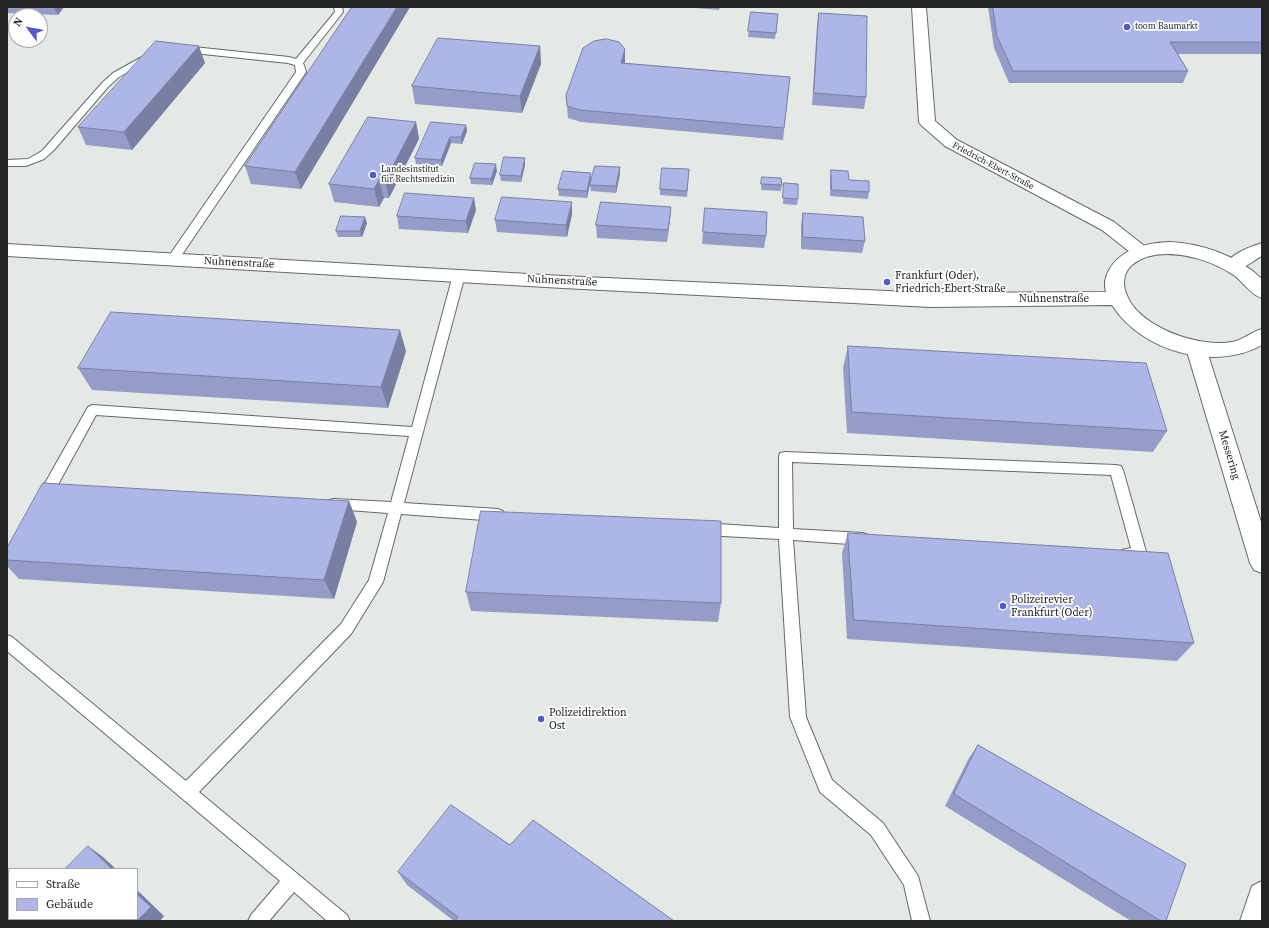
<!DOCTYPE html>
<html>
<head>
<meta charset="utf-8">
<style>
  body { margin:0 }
  #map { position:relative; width:1269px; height:928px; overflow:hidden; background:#e5e9e5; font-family:"Source Serif 4",serif }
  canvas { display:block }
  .frame { position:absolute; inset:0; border:8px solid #222322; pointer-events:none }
  .legend { position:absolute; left:8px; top:868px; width:130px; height:52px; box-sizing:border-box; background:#fff; border:1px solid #a7a7a7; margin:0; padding:5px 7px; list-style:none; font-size:12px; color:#222322 }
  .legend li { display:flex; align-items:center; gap:8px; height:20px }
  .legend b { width:20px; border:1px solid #a7a7a7 }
  .north { position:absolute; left:8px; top:8px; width:40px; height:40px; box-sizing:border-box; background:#fff; border:1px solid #a7a7a7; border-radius:50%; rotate:302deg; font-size:11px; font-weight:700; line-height:16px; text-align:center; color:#222322 }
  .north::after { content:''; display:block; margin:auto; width:14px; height:18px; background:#5258ce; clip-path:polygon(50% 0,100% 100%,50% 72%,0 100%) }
</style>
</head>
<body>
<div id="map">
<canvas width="1269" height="928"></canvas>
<div class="frame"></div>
<ul class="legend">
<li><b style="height:5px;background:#fff"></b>Straße</li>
<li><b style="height:11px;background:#acb6e7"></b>Gebäude</li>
</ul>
<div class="north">N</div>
</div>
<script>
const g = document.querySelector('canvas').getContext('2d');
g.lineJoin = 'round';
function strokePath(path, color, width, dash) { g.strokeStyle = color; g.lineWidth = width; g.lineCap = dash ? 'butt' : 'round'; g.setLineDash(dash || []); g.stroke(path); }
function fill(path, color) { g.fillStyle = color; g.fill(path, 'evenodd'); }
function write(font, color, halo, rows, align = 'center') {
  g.font = font + ' "Source Serif 4",serif'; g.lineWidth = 3.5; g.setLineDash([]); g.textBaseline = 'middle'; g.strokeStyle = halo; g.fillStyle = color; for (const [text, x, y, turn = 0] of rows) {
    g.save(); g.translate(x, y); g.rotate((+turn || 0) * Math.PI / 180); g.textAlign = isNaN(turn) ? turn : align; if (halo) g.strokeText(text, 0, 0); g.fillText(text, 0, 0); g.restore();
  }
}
const service = new Path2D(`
  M 334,7 L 342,7 L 343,12 L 303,63 L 305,68 L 306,72 L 177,262 L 169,262 L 168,259 L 169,256 L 296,72 L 295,65 L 288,63 L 184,52 L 180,49 L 184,46 L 289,57 L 296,59 L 335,12 Z
  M 151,52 L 154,53 L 155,55 L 154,57 L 119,77 L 108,87 L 54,150 L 44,159 L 26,166 L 7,166 L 7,160 L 28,159 L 42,151 L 102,83 L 113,73 Z
  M 459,271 L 463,272 L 465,275 L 404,503 L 498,509 L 503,511 L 505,515 L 503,519 L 498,521 L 401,514 L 383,582 L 351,634 L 199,792 L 347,915 L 350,921 L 327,921 L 294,892 L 269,921 L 248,921 L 251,915 L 280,881 L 7,651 L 7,635 L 12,637 L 186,781 L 341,624 L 369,580 L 388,513 L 334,509 L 329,508 L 327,504 L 329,500 L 334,499 L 391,502 L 409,436 L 96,415 L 48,503 L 43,504 L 38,503 L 36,499 L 88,407 L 92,405 L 412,427 L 453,275 L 455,272 Z
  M 785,452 L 1116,465 L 1121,466 L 1123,470 L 1147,555 L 1145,559 C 1138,562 1129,561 1122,558 L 1120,554 L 1122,550 L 1131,548 L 1111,475 L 792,462 L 793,529 L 863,533 L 868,535 L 870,539 L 868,543 L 863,545 L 793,540 L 806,717 L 832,780 L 883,823 L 918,876 L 930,921 L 912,921 L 904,885 L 871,835 L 820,792 L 790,717 L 779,539 L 703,535 L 698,533 L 696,529 L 698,525 L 703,523 L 779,528 L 779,457 L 780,453 Z`);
const minor = new Path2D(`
  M 912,7 L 926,7 L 935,121 L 957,140 L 1114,222 L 1147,248 L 1150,252 L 1147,256 L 1141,258 L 1135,256 L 1102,230 L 945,146 L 921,125 L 919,122 Z
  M 1262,243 L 1262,256 C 1250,262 1240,274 1226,270 L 1224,266 C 1231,254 1249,247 1262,243 Z
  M 1196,341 L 1203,343 L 1206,348 L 1262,525 L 1262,573 L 1254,570 L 1250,563 L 1186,348 L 1189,343 Z
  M 1262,881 L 1262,921 L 1240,921 L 1252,886 Z`);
const secondary = new Path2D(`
  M 1169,242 C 1201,243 1238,256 1262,279 L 1262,298 C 1251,295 1244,283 1235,276 C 1210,258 1158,243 1132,265 C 1124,272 1122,283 1126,293 C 1137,327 1199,348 1232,342 C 1243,340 1251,332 1262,329 L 1262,345 C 1214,372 1141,351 1112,305 L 930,307 L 563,288 L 7,256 L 7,244 L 563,276 L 930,293 L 1106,292 C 1104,285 1105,277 1109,270 C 1121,249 1145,243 1169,242 Z`);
strokePath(service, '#666966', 2);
strokePath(minor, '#666966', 2);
strokePath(secondary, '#666966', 2);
fill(service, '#fff');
fill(minor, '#fff');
fill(secondary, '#fff');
fill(new Path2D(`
  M 7,7 L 64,7 L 58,15 L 7,13 Z
  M 352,7 L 410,7 L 301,189 L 251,184 L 245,166 Z
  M 683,7 L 720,7 L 719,10 Z
  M 988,7 L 1262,7 L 1262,54 L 1178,54 L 1188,71 L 1183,83 L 1009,83 L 994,48 Z
  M 751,12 L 778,14 L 775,39 L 748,37 Z
  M 819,13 L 866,97 L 864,109 L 812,105 L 817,25 Z
  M 540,46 L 541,64 L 522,113 L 415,104 L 412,86 Z
  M 625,49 L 625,63 L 790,77 L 783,140 L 581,122 L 568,118 L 566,95 Z
  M 205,63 L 132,150 L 86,145 L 78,127 Z
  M 416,122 L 419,139 L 389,198 L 384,198 L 379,207 L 334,202 L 329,184 Z
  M 466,125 L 467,131 L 462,144 L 451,143 L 442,166 L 416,164 L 415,158 Z
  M 525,158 L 525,165 L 521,182 L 501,181 L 500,175 Z
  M 689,169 L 687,197 L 660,195 L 660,189 Z
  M 831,170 L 869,192 L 868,199 L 830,196 L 830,176 Z
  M 497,171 L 492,185 L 471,184 L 470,178 Z
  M 620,174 L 616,193 L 591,191 L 590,185 Z
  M 762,177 L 782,185 L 781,191 L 761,190 Z
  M 591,179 L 587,198 L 559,196 L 558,189 Z
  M 784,183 L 798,199 L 797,205 L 783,204 Z
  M 671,207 L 670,219 L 667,242 L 597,238 L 596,225 Z
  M 705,208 L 766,236 L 764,248 L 702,244 Z
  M 476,210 L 468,233 L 399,229 L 397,216 Z
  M 803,213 L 865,241 L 862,253 L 801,249 L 801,225 Z
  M 572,214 L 567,237 L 497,232 L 495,220 Z
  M 367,223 L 362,237 L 338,237 L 336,231 Z
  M 848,346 L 1167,431 L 1153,452 L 847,433 L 843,368 Z
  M 406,351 L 388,408 L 92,390 L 78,368 Z
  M 349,501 L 357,522 L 334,599 L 19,579 L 7,566 L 7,548 Z
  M 848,533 L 1194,643 L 1177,661 L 847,639 L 842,553 Z
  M 466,592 L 721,603 L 718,622 L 471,611 Z
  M 978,745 L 1166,921 L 1131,921 L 945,806 L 969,758 Z
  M 510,845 L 674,921 L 454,921 L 407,885 L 398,872 Z`), '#949dc7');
fill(new Path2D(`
  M 54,7 L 64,7 L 58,15 Z
  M 397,7 L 410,7 L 301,189 L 295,172 Z
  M 199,46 L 205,63 L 132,150 L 124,132 Z
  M 540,46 L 541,64 L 522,113 L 520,96 Z
  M 625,49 L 625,61 L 622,75 L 621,63 Z
  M 416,122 L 419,139 L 389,198 L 385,181 Z
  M 466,125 L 467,131 L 462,144 L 461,137 Z
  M 450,137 L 451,143 L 442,166 L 441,160 Z
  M 525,158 L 525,165 L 521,182 L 521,176 Z
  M 496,164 L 497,171 L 492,185 L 491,179 Z
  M 620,167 L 620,174 L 616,193 L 616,186 Z
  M 591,173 L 591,179 L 587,198 L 587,191 Z
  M 379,180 L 384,198 L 379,207 L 374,189 Z
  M 474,198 L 476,210 L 468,233 L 466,221 Z
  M 572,202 L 572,214 L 567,237 L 566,225 Z
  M 671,207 L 670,219 L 667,242 L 668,230 Z
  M 365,217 L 367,223 L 362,237 L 360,231 Z
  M 400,330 L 406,351 L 388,408 L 381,387 Z
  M 349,501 L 357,522 L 334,599 L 324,580 Z
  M 88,846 L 103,857 L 116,869 L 112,869 Z
  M 137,890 L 164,916 L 160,921 L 137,921 Z`), '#787fa2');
const building = new Path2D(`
  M 352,7 L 397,7 L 295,172 L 245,166 Z
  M 993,7 L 1262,7 L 1262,42 L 1170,42 L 1188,71 L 1013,71 L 997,36 Z
  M 751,12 L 778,14 L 776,33 L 748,31 Z
  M 819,13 L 867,16 L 866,97 L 814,93 Z
  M 438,38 L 540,46 L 520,96 L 412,86 Z
  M 607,39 L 619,42 L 625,49 L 621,63 L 790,77 L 784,128 L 580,110 L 567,106 L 566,95 L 583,48 L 594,41 Z
  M 156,41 L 199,46 L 124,132 L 78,127 Z
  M 368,117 L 416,122 L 385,181 L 379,180 L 374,189 L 329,184 Z
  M 431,122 L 466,125 L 461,137 L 450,137 L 441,160 L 415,158 Z
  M 504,157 L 525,158 L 521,176 L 500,175 Z
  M 475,163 L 496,164 L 491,179 L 470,178 Z
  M 595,166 L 620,167 L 616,186 L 590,185 Z
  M 662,168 L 689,169 L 687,191 L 660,189 Z
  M 831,170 L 848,171 L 849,180 L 869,181 L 869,192 L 832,190 Z
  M 563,171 L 591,173 L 587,191 L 558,189 Z
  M 762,177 L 781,178 L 782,185 L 761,184 Z
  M 784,183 L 798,184 L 798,199 L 783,198 Z
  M 405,193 L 474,198 L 466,221 L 397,216 Z
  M 502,197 L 572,202 L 566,225 L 495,220 Z
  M 601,202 L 671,207 L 668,230 L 596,225 Z
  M 705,208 L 767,212 L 766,236 L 703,232 Z
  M 803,213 L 863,217 L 865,241 L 803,237 Z
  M 341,216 L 365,217 L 360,231 L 336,231 Z
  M 111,312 L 400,330 L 381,387 L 78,368 Z
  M 848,346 L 1146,363 L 1167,431 L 852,412 Z
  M 43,483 L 349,501 L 324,580 L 7,560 L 7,548 Z
  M 481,511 L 721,521 L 721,603 L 466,592 Z
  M 848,533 L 1168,553 L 1194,643 L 854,620 Z
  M 978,745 L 1186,864 L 1166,921 L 1161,921 L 954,794 Z
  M 451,805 L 510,845 L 533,820 L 674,921 L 455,921 L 458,917 L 398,872 Z
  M 88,846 L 112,869 L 65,869 Z
  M 137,894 L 151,907 L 137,921 L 12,921 L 14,919 L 137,919 Z`);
fill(building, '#acb6e7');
strokePath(building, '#787fa2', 1);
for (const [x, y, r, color] of [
  [1127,27,4,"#5258ce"],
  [373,175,4,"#5258ce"],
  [887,282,4,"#5258ce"],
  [1003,606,4,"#5258ce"],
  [541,719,4,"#5258ce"]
]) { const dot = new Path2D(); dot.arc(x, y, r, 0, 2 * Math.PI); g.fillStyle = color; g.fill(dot); strokePath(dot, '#fff', 1.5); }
write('9px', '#222322', '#fff', [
  ["toom Baumarkt",1135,27],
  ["Landesinstitut",381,170],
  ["für Rechtsmedizin",381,180]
], 'left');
write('9px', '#222322', '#fff', [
  ["Friedrich-Ebert-Straße",993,166,28]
]);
write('11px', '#222322', '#fff', [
  ["Nuhnenstraße",239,263,3],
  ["Nuhnenstraße",562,281,3],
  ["Nuhnenstraße",1054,299],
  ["Messering",1229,455,73]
]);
write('11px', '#222322', '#fff', [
  ["Frankfurt (Oder),",895,276],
  ["Friedrich-Ebert-Straße",895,289],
  ["Polizeirevier",1011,600],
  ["Frankfurt (Oder)",1011,613],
  ["Polizeidirektion",549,713],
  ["Ost",549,726]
], 'left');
</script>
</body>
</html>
